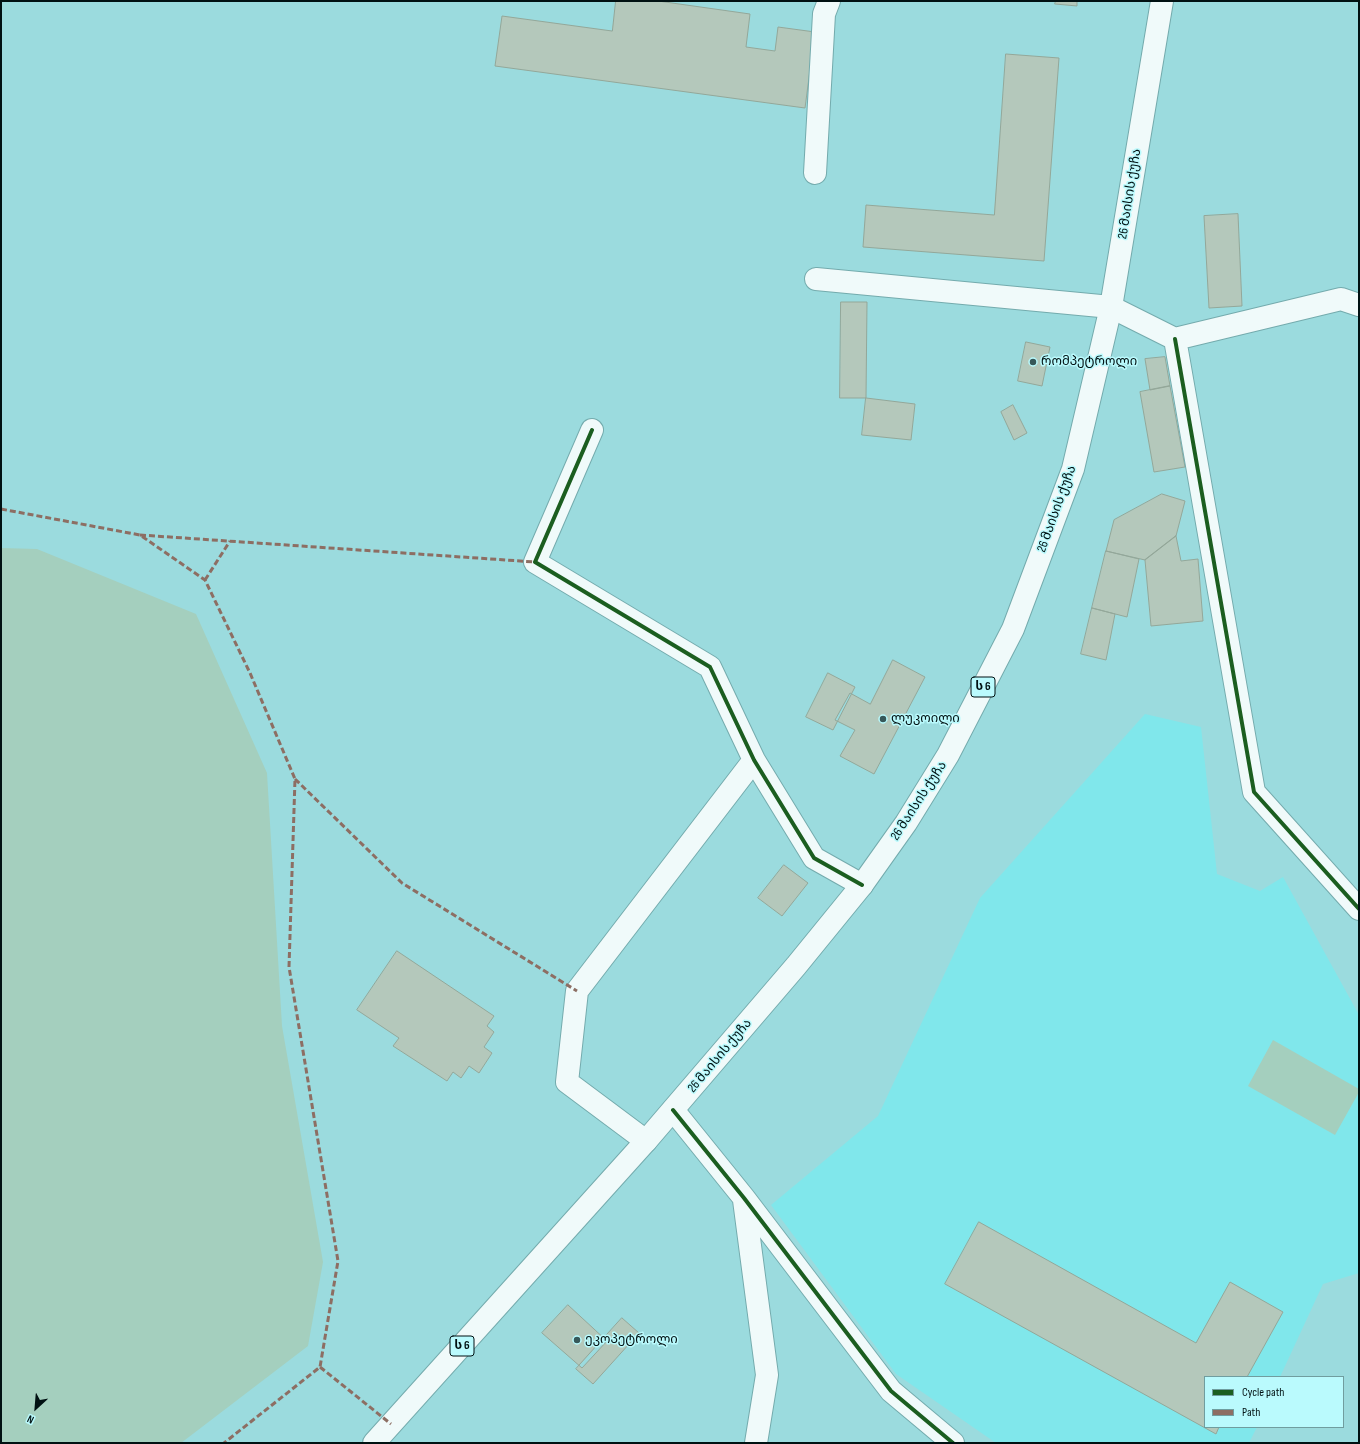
<!DOCTYPE html>
<html>
<head>
<meta charset="utf-8">
<style>
  body { margin:0 }
  #map { position:relative; width:1360px; height:1444px; overflow:hidden; background:#9bdbde; font-family:"Sofia Sans Condensed",sans-serif }
  canvas { display:block }
  .frame { position:absolute; inset:0; border:2px solid #001112; pointer-events:none }
  .legend { position:absolute; left:1204px; top:1376px; width:140px; height:52px; box-sizing:border-box; background:#bafafd; border:1px solid #709d9f; margin:0; padding:5px 7px; list-style:none; font-size:12px; color:#001112 }
  .legend li { display:flex; align-items:center; gap:8px; height:20px }
  .legend b { width:20px; border:1px solid #709d9f }
  .north { position:absolute; left:16px; top:1388px; width:40px; height:40px; -webkit-text-stroke:3px #bafafd; paint-order:stroke; rotate:206deg; font-size:11px; font-weight:700; line-height:16px; text-align:center; color:#001112 }
  .north::after { content:''; display:block; margin:auto; width:14px; height:18px; background:#001112; clip-path:polygon(50% 0,100% 100%,50% 72%,0 100%) }
</style>
</head>
<body>
<div id="map">
<canvas width="1360" height="1444"></canvas>
<div class="frame"></div>
<ul class="legend">
<li><b style="height:5px;background:#1b5e20"></b>Cycle path</li>
<li><b style="height:5px;background:#8d6e63"></b>Path</li>
</ul>
<div class="north">N</div>
</div>
<script>
const g = document.querySelector('canvas').getContext('2d');
g.lineJoin = 'round';
function fill(path, color) { g.fillStyle = color; g.fill(path, 'evenodd'); }
function strokePath(path, color, width, dash) { g.strokeStyle = color; g.lineWidth = width; g.lineCap = dash ? 'butt' : 'round'; g.setLineDash(dash || []); g.stroke(path); }
function write(font, color, halo, rows, align = 'center') {
  g.font = font + ' "Sofia Sans Condensed","Noto Sans Georgian",sans-serif'; g.lineWidth = 3; g.setLineDash([]); g.textBaseline = 'middle'; g.strokeStyle = halo; g.fillStyle = color; for (const [text, x, y, turn = 0] of rows) {
    g.save(); g.translate(x, y); g.rotate((+turn || 0) * Math.PI / 180); g.textAlign = isNaN(turn) ? turn : align; if (halo) g.strokeText(text, 0, 0); g.fillText(text, 0, 0); g.restore();
  }
}
fill(new Path2D(`
  M 1145,714 L 1201,727 L 1217,874 L 1260,891 L 1283,877 L 1359,1015 L 1359,1273 L 1323,1284 L 1280,1377 L 1205,1377 L 1205,1427 L 1257,1427 L 1249,1443 L 996,1443 L 896,1374 L 771,1205 L 878,1116 L 980,898 Z`), '#80e7eb');
fill(new Path2D(`
  M 1,548 L 37,549 L 196,614 L 267,773 L 282,1026 L 323,1262 L 308,1346 L 181,1443 L 1,1443 Z
  M 1273,1040 L 1359,1089 L 1359,1092 L 1335,1135 L 1248,1086 Z`), '#a4cfbe');
const building = new Path2D(`
  M 616,1 L 658,1 L 750,14 L 746,47 L 775,51 L 778,27 L 815,32 L 805,108 L 495,66 L 502,16 L 612,31 Z
  M 1056,1 L 1077,1 L 1077,6 L 1055,4 Z
  M 1006,54 L 1059,58 L 1044,261 L 863,247 L 866,205 L 994,215 Z
  M 1238,214 L 1242,306 L 1209,308 L 1204,216 Z
  M 841,302 L 867,302 L 866,398 L 840,398 Z
  M 1026,342 L 1050,347 L 1042,386 L 1018,381 Z
  M 1165,357 L 1170,386 L 1150,390 L 1145,359 Z
  M 1170,386 L 1185,467 L 1154,472 L 1140,392 Z
  M 866,398 L 915,404 L 911,440 L 862,435 Z
  M 1013,405 L 1027,433 L 1014,440 L 1001,412 Z
  M 1162,494 L 1185,501 L 1176,536 L 1145,560 L 1106,551 L 1114,520 Z
  M 1176,536 L 1181,561 L 1198,559 L 1203,621 L 1151,626 L 1145,560 Z
  M 1106,551 L 1139,559 L 1127,617 L 1092,608 Z
  M 1092,608 L 1115,614 L 1106,660 L 1081,654 Z
  M 893,660 L 925,677 L 874,774 L 840,756 L 855,730 L 835,720 L 850,693 L 870,704 Z
  M 828,673 L 855,687 L 833,730 L 806,717 Z
  M 784,865 L 808,883 L 782,916 L 758,898 Z
  M 397,951 L 494,1016 L 487,1026 L 494,1032 L 484,1047 L 492,1053 L 479,1073 L 469,1066 L 461,1078 L 453,1072 L 447,1081 L 393,1046 L 399,1038 L 357,1010 Z
  M 979,1222 L 1196,1343 L 1230,1282 L 1283,1312 L 1247,1377 L 1205,1377 L 1205,1427 L 1219,1427 L 1216,1434 L 945,1284 Z
  M 568,1305 L 607,1341 L 582,1368 L 542,1333 Z
  M 622,1318 L 639,1333 L 593,1384 L 576,1369 Z`);
fill(building, '#b4c8bb');
strokePath(building, '#93a799', 1);
const minor = new Path2D(`
  M 815,173 L 824,14 L 829,1
  M 816,279 L 1111,307 L 1175,339 L 1341,299 L 1359,305
  M 1175,339 L 1254,792 L 1359,909
  M 592,430 L 535,562 L 710,667 L 754,760 L 814,858 L 862,885
  M 673,1110 L 744,1198 L 891,1391 L 953,1443
  M 646,1141 L 567,1082 L 577,991 L 754,760
  M 744,1200 L 767,1375 L 756,1443`);
const highway = new Path2D(`
  M 374,1443 L 646,1141 L 796,966 L 862,885 L 906,823 L 948,755 L 1013,629 L 1073,469 L 1111,307 L 1162,1`);
strokePath(minor, '#74abad', 24);
strokePath(highway, '#74abad', 24);
strokePath(minor, '#f0fafa', 22);
strokePath(highway, '#f0fafa', 22);
strokePath(new Path2D(`
  M 1,509 L 140,535 L 205,580 L 250,673 L 295,779 L 289,967 L 338,1261 L 320,1367 L 224,1443
  M 140,535 L 535,562
  M 205,580 L 230,541
  M 295,779 L 402,883 L 577,991
  M 320,1367 L 391,1424`), '#8d6e63', 3, [6, 3]);
strokePath(new Path2D(`
  M 1175,339 L 1254,792 L 1359,909
  M 592,430 L 535,562 L 710,667 L 754,760 L 814,858 L 862,885
  M 673,1110 L 744,1198 L 891,1391 L 953,1443`), '#1b5e20', 4);
for (const [x, y, r, color] of [
  [1033,362,4,"#365859"],
  [883,719,4,"#365859"],
  [577,1340,4,"#365859"]
]) { const dot = new Path2D(); dot.arc(x, y, r, 0, 2 * Math.PI); g.fillStyle = color; g.fill(dot); strokePath(dot, '#bafafd', 1.5); }
for (const [x, y, w] of [
  [983,687,24],
  [462,1346,24]
]) { const box = new Path2D(); box.roundRect(x - w / 2, y - 10, w, 20, 3); g.fillStyle = '#bafafd'; g.fill(box); strokePath(box, '#001112', 1); }
write('bold 12px', '#001112', null, [
  ["ს 6",983,687],
  ["ს 6",462,1346]
]);
write('13px', '#001112', '#bafafd', [
  ["26 მაისის ქუჩა",1130,194,-81],
  ["26 მაისის ქუჩა",1057,509,-70],
  ["26 მაისის ქუჩა",919,801,-57],
  ["26 მაისის ქუჩა",720,1056,-50]
]);
write('13px', '#001112', '#bafafd', [
  ["რომპეტროლი",1041,362],
  ["ლუკოილი",891,719],
  ["ეკოპეტროლი",585,1340]
], 'left');
</script>
</body>
</html>
